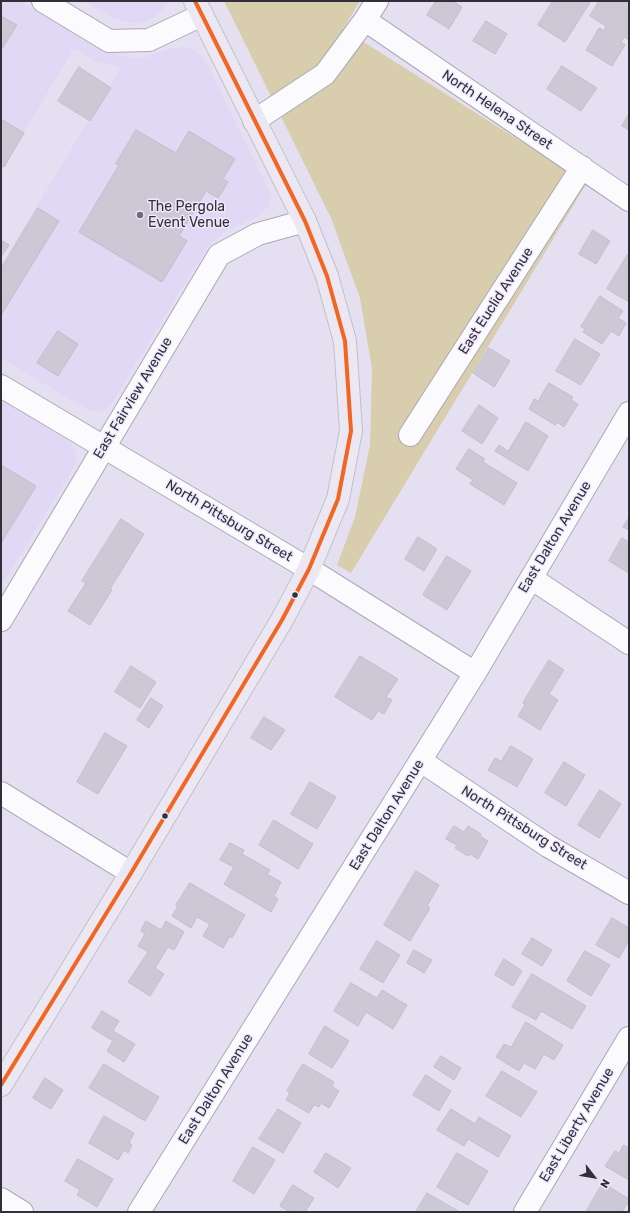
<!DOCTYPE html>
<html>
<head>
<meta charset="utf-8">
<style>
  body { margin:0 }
  #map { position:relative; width:630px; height:1213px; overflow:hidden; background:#e5e0f1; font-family:Rubik,sans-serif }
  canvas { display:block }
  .frame { position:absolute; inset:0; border:2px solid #322f3a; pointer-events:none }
  .north { position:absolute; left:574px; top:1157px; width:40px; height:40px; -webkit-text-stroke:3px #eee9fb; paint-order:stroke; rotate:121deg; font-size:11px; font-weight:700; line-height:16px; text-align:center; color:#322f3a }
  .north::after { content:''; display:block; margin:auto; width:14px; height:18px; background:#322f3a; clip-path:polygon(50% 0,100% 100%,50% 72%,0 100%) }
</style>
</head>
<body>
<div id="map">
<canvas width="630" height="1213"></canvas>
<div class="frame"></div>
<div class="north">N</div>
</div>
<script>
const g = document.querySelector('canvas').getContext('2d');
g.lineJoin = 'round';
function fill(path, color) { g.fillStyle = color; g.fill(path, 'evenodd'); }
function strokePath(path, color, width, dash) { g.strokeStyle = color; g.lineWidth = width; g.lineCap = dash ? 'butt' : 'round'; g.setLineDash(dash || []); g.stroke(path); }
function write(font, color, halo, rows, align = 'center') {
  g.font = font + ' Rubik,sans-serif'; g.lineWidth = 3; g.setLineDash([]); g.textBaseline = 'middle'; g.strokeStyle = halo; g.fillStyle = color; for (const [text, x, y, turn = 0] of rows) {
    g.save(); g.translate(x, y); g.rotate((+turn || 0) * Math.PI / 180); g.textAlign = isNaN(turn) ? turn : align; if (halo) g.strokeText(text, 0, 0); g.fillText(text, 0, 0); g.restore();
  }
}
fill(new Path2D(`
  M 1,1 L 19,1 L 96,48 L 113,54 L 130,58 L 144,58 L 169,49 L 184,47 L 196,50 L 205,59 L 271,195 L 269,206 L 257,217 L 226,231 L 210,244 L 178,294 L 112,403 L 107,409 L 100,412 L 91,411 L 85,408 L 1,358 L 1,265 L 121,67 L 94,61 L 74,48 L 3,168 L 1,167 Z
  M 84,1 L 167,1 L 162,10 L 153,18 L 143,22 L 131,23 L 112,18 Z
  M 1,399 L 67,440 L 73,446 L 76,453 L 76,463 L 73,469 L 1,586 Z`), '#e0d8f4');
fill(new Path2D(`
  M 224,1 L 360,1 L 343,29 L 587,183 L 351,573 L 337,565 L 355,517 L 370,445 L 372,369 L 360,298 L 331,218 Z`), '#d8cdad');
const building = new Path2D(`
  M 436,1 L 453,1 L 462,7 L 449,29 L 427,15 Z
  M 553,1 L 591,1 L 565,42 L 538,25 Z
  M 599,1 L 629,1 L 629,40 L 624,37 L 621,42 L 625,45 L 612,66 L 586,50 L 599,28 L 604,31 L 606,26 L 590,16 Z
  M 1,16 L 17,25 L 1,50 Z
  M 486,21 L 507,34 L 495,54 L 473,41 Z
  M 562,66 L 597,88 L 581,111 L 547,89 Z
  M 79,67 L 111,88 L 90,121 L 58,101 Z
  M 629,114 L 629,130 L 622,126 Z
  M 1,119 L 24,133 L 4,167 L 1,165 Z
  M 136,130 L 176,153 L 189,131 L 235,159 L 223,179 L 228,182 L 218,198 L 206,191 L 179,236 L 187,241 L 162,282 L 79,232 L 119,165 L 116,164 Z
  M 38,208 L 59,221 L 1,315 L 1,269 Z
  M 593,230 L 610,241 L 596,264 L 579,254 Z
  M 1,240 L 9,245 L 1,257 Z
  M 628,254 L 629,254 L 629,302 L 607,289 Z
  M 600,296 L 623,311 L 618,318 L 626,323 L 619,336 L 611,331 L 602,344 L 583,332 L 585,329 L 581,327 Z
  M 58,331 L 78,344 L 58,376 L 37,363 Z
  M 575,339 L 600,354 L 581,385 L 556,371 Z
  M 489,348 L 510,361 L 494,387 L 473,373 Z
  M 549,383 L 573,397 L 571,400 L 578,404 L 564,427 L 557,422 L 555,425 L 529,409 L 534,399 L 538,401 Z
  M 479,405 L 498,418 L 482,444 L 462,431 Z
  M 526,422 L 548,436 L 528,471 L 495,451 L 499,445 L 508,451 Z
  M 469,449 L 485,459 L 483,462 L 517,483 L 504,505 L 470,484 L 473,480 L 456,469 Z
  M 1,465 L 36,486 L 1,543 Z
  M 629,518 L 629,530 L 623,527 Z
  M 121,519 L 144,534 L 110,589 L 112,590 L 90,625 L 68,611 L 86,583 L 82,581 Z
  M 418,537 L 437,549 L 424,571 L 405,559 Z
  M 622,538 L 629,542 L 629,573 L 609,561 Z
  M 447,556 L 471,571 L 447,610 L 423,595 Z
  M 360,656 L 398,679 L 386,697 L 392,700 L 384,714 L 378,711 L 372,720 L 335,697 Z
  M 549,660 L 564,670 L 549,694 L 558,700 L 540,730 L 518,716 L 525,705 L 523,703 Z
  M 131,666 L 156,682 L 140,708 L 115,692 Z
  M 151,698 L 163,706 L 149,728 L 137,720 Z
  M 264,717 L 285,730 L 271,750 L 251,738 Z
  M 105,733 L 127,746 L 98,794 L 77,782 Z
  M 511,746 L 533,759 L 517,787 L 488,770 L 495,758 L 501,761 Z
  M 564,762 L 585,775 L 566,806 L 545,793 Z
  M 310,782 L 336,797 L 317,829 L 291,814 Z
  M 600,790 L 621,804 L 599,838 L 578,825 Z
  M 274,820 L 313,844 L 298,869 L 259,845 Z
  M 454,826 L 464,832 L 468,826 L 481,834 L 480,836 L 488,841 L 478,859 L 470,854 L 468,856 L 455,848 L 457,845 L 446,839 Z
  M 230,843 L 244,850 L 242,854 L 270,870 L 267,874 L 281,882 L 274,896 L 278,899 L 271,912 L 224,884 L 234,867 L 220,860 Z
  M 416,871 L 439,885 L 427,906 L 430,908 L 410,941 L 384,925 Z
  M 190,883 L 245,915 L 232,938 L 230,936 L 223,948 L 203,936 L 210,924 L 197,917 L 191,928 L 172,916 L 178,906 L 176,905 Z
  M 612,918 L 629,928 L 629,940 L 619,958 L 596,945 Z
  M 146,921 L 161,930 L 166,921 L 184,932 L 174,950 L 168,947 L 155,968 L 164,974 L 150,996 L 128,982 L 148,952 L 138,946 L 145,934 L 141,931 Z
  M 532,938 L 552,950 L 542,966 L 522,954 Z
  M 377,941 L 400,955 L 383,983 L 360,969 Z
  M 414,950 L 432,960 L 424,973 L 407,963 Z
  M 585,951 L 610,965 L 591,996 L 567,981 Z
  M 504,959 L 522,971 L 513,986 L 495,975 Z
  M 532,974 L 586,1006 L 572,1029 L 541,1011 L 536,1020 L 512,1007 Z
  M 351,983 L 377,998 L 382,990 L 407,1005 L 393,1029 L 366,1012 L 358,1026 L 334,1011 Z
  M 102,1011 L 119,1021 L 113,1031 L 135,1044 L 124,1062 L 107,1051 L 113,1041 L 92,1028 Z
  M 526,1022 L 563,1045 L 554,1060 L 544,1054 L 535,1069 L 524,1063 L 519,1071 L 496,1057 L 504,1044 L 511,1047 Z
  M 325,1026 L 349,1041 L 332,1068 L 309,1054 Z
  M 441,1056 L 461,1068 L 454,1080 L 434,1067 Z
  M 104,1064 L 159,1097 L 145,1121 L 89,1088 Z
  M 303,1064 L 334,1082 L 332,1086 L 339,1091 L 329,1108 L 321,1103 L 319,1107 L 314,1105 L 309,1113 L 286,1100 L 290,1093 L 287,1091 Z
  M 502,1071 L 537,1092 L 521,1117 L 486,1096 Z
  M 426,1075 L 451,1091 L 439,1111 L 413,1095 Z
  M 45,1078 L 63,1090 L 51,1109 L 33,1098 Z
  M 278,1109 L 301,1123 L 283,1153 L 259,1139 Z
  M 451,1109 L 475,1124 L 479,1117 L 511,1136 L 498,1157 L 468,1139 L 464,1146 L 437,1130 Z
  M 104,1116 L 134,1133 L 129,1143 L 132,1145 L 128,1153 L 124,1150 L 118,1160 L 89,1143 Z
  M 624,1145 L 629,1148 L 629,1180 L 605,1166 L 615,1151 L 619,1153 Z
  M 253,1147 L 275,1160 L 254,1194 L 233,1181 Z
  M 326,1153 L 351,1168 L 338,1188 L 314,1172 Z
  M 457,1153 L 488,1171 L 468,1205 L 437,1187 Z
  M 78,1159 L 113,1179 L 97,1207 L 77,1195 L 80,1190 L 65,1181 Z
  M 603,1183 L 629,1199 L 629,1201 L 622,1212 L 586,1212 Z
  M 293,1185 L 314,1198 L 305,1212 L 290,1212 L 280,1206 Z
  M 427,1193 L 458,1211 L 458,1212 L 416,1212 Z`);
fill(building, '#ccc8d6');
strokePath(building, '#c1beca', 1);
const minor = new Path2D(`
  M 43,1 L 109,41 L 149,40 L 202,15
  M 365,20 L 629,200
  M 254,121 L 325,74 L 365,20 L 377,1
  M 1,386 L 309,569 L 475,673
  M 410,435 L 582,167
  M 531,578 L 629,643
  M 1,620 L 219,255 L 258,234 L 305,221
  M 421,761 L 548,846 L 629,893
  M 1,793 L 131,873
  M 1,1199 L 22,1212
  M 139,1212 L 475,673 L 629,413
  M 525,1212 L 629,1038`);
const major = new Path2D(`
  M 1,1085 L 131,873 L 282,620 L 309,569 L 338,499 L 351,431 L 345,341 L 327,276 L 305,221 L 195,1`);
strokePath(minor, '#aca8b6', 24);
strokePath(major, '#c1bfc7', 24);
strokePath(minor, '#fbfafd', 22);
strokePath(major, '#ece8f3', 22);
strokePath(new Path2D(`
  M 1,1085 L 131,873 L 282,620 L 309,569 L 338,499 L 351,431 L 345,341 L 327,276 L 305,221 L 195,1`), '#f26522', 4);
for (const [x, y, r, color] of [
  [140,215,4,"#716d7a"],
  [295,595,3.5,"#322f3a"],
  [165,816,3.5,"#322f3a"]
]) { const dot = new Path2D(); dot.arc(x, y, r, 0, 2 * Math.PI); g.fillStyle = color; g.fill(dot); strokePath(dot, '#eee9fb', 1.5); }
write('14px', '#322f3a', '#eee9fb', [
  ["North Helena Street",497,110,34],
  ["East Euclid Avenue",496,301,-57],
  ["East Fairview Avenue",133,398,-59],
  ["North Pittsburg Street",229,521,31],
  ["East Dalton Avenue",555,537,-59],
  ["East Dalton Avenue",387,815,-58],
  ["North Pittsburg Street",524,828,32],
  ["East Dalton Avenue",216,1089,-58],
  ["East Liberty Avenue",577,1125,-59]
]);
write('14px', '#322f3a', '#eee9fb', [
  ["The Pergola",148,207],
  ["Event Venue",148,223]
], 'left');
</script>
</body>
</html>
